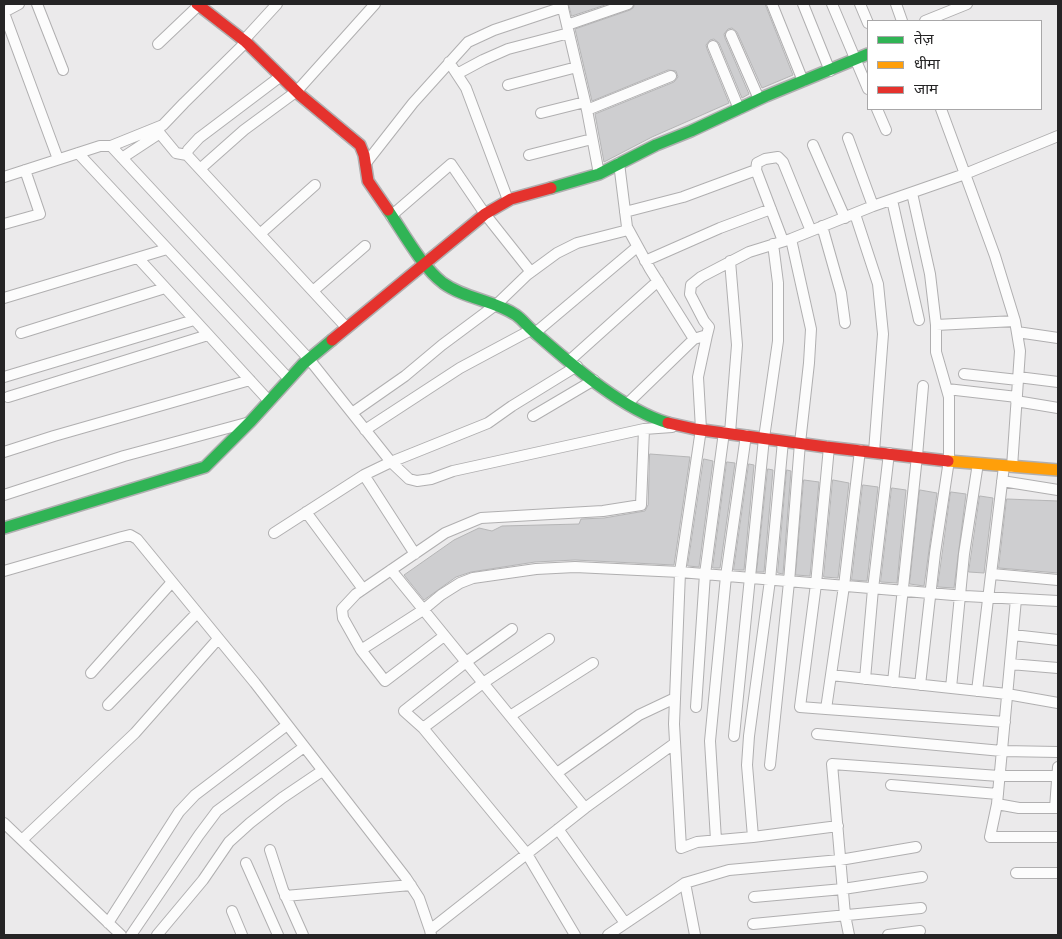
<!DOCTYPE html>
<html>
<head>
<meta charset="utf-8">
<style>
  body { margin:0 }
  #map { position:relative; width:1062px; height:939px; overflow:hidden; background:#ebeaeb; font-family:Helvetica,"Noto Sans Devanagari",sans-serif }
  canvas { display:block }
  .frame { position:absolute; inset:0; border:5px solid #252425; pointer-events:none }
  .legend { position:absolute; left:867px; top:20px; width:175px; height:90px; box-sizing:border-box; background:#fff; border:1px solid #a8a7a8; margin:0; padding:6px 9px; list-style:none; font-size:15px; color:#252425 }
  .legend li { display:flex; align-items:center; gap:10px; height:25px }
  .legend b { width:25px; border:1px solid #a8a7a8 }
</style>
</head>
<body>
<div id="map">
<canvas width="1062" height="939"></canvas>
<div class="frame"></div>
<ul class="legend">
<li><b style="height:6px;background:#30b455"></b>तेज़</li>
<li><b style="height:6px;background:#ff9f0a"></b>धीमा</li>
<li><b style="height:6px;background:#e5322d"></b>जाम</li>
</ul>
</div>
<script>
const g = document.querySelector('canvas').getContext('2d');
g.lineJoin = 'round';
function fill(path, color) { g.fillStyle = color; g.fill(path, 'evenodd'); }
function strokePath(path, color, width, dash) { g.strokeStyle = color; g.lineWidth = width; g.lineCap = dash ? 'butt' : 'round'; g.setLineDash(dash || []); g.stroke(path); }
const building = new Path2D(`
  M 569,4 L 608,4 L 572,16 Z
  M 635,4 L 765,4 L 793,75 L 762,88 L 737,32 L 732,28 L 728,29 L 724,34 L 725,38 L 749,94 L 742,98 L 719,43 L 714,39 L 710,40 L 706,45 L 707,49 L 729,103 L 652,137 L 604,162 L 595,114 L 674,82 L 678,77 L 676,71 L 668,70 L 592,101 L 575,29 L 630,10 L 633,8 Z
  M 650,454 L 690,457 L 674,565 L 575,560 L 535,562 L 471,572 L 456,577 L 424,600 L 404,575 L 454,540 L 479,528 L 492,531 L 502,526 L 579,524 L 581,519 L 604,518 L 645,511 L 648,505 Z
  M 704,459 L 713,461 L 699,567 L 688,566 Z
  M 727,462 L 735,463 L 720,568 L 713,568 Z
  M 749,464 L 754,465 L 744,570 L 734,570 Z
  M 768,469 L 773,470 L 764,572 L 757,572 Z
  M 787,470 L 791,471 L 783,574 L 778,573 Z
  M 804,480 L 819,482 L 810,576 L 796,575 Z
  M 833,480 L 849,483 L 838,578 L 824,577 Z
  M 863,485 L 878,487 L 867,581 L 852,580 Z
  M 892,488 L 906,490 L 897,583 L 881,582 Z
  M 920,490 L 937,493 L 924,586 L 910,584 Z
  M 951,492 L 966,494 L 954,588 L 938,587 Z
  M 980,496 L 993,498 L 984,573 L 969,572 Z
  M 1007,499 L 1058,501 L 1058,573 L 999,568 Z`);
fill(building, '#ceced0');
strokePath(building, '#b5b5b6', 1);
const street = new Path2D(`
  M 37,4 L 63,70
  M 562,4 L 587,110 L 599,174
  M 772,4 L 803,81
  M 803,4 L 830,71
  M 832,4 L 868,89
  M 860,4 L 868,23
  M 896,4 L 902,21
  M 4,12 L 19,4
  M 4,13 L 58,159
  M 925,21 L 967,4
  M 567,25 L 628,4
  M 731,35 L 759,99
  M 244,40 L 277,4
  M 158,44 L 199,5
  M 713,46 L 739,109
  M 449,62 L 466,88 L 508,200
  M 457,74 L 483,60 L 508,49 L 569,33
  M 281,76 L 199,138 L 188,150 L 187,155 L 346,327
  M 508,85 L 577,67
  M 877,109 L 886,130
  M 587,110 L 671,76
  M 541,113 L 585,102
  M 157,130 L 176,153 L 187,155
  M 848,138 L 873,206
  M 813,145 L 845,218
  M 111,146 L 163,125 L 184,103 L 246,42
  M 78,153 L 289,379
  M 529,155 L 592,139
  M 122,158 L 160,133
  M 366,163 L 413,103 L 468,42 L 494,30 L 563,7
  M 619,163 L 627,227 L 650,269 L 694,339
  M 200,169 L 244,130 L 297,91 L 375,4
  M 4,177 L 100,146 L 111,146 L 309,359 L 391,462 L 409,479 L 417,481 L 431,479 L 453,471 L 644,429 L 672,427
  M 912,193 L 930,274 L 936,325 L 936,352 L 949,397 L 949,460 L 935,553 L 920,685
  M 892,200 L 919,320
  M 625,212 L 683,197 L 756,170
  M 855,214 L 878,284 L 883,334 L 874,452
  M 391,216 L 451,164 L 485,214 L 531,272
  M 4,224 L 40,214 L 25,170
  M 822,226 L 841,293 L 845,323
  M 260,234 L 315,185
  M 783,241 L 756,170 L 757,163 L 765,159 L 778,157 L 783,162 L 811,231
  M 138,258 L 269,401
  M 645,261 L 720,228 L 771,209
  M 313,291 L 365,246
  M 4,298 L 167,249
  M 936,325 L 1015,321
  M 1017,332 L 1058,338
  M 21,333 L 165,288
  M 535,333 L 637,247
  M 707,335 L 698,377 L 701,429 L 680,572 L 674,724 L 681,848 L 697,842 L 753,837 L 838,826
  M 569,361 L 658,281
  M 964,374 L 1018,380
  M 4,377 L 194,320
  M 1018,377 L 1058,382
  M 947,389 L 1017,397
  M 8,397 L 208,335
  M 1016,401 L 1058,408
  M 628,403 L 694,339 L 707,335 L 709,327 L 704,321 L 690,294 L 691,285 L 701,277 L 749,252 L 791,239 L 873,206 L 965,174 L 941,109
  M 352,413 L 405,376 L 442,345 L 497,304 L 527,275 L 557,253 L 577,243 L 628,230
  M 533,416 L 594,380
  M 365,430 L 460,368 L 531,330
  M 730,433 L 737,345 L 730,261
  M 860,450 L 844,586 L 826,709 L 1005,722
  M 4,452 L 54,436 L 250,380
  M 1012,467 L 1020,351 L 1015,321 L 995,256 L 965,174 L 1058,136
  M 364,475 L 415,554
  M 1002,481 L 1058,490
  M 4,495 L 124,456 L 250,422
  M 306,512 L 363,589
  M 274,533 L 364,475 L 391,462 L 488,423 L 512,406 L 577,366
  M 391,570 L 585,808 L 430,930 L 431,935
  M 4,571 L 122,537 L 130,535 L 137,539 L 255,683 L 406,878 L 419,898 L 430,930
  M 992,574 L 1058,580
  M 1016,599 L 997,804 L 990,837 L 1058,837
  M 512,629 L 466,662 L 404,711 L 423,728 L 527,854 L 575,935
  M 1013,635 L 1058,640
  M 444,636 L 385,681 L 361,650 L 423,610 L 441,595 L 460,583 L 473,578 L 536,569 L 575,567 L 680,572 L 965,596 L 1058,601
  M 361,650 L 343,618 L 342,609 L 356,594 L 445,533 L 481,518 L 603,511 L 641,505 L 644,429
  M 1010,664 L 1058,668
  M 91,673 L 172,582
  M 831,675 L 1007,694 L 1058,703
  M 865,679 L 873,589 L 889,453
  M 893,682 L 917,456 L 923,386
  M 951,688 L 964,554 L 978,463
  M 977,691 L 1004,466
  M 108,705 L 197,613
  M 696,707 L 705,574 L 724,432
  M 826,709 L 800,707 L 816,584 L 829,447
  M 510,716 L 593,663
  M 423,728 L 483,683 L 549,639
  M 817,734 L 1002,751 L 1058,752
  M 734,736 L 764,438 L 778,341 L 778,283 L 773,244
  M 770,765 L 789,582 L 800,443 L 809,363 L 811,329 L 791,239
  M 557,773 L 639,715 L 675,698
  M 891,785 L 998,794
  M 997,804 L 1019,808 L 1058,808
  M 585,808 L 675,743
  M 1055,808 L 1058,767
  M 4,823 L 121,935
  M 558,829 L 625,923
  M 753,837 L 747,765 L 749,736 L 770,580 L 783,441
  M 22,840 L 135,733 L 218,639
  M 716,840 L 710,741 L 726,576 L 746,435
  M 270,850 L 283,890 L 303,935
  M 246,863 L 278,935
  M 1016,873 L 1058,873
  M 685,883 L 695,935
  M 285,896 L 411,885
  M 754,897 L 843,889 L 922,877
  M 232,911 L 242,935
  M 108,923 L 179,812 L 195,795 L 287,725
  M 753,924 L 921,908
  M 131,935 L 199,835 L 217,811 L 304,747
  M 157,935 L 203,880 L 229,842 L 250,823 L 282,798 L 322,771
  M 608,935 L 685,883 L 729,870 L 840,860 L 916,847
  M 849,935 L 845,915 L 832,764 L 999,776 L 1058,776
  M 888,935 L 920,931`);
const fast = new Path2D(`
  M 551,188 L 599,174 L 656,145 L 691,131 L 766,96 L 868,54
  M 388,210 C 403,232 422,267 443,283 C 465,299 494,300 516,315 C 523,320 527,326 533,331 C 570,363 621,409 668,423
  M 4,528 L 205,467 L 251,421 L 303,364 L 332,340`);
const slow = new Path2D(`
  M 948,461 L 1058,470`);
const jam = new Path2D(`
  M 197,4 L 246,42 L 300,95 L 360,145 L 364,155 L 368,181 L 388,210
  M 332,340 L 485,214 L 511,199 L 551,188
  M 668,423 L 695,429 L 826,447 L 948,461`);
strokePath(street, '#b0afb0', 12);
strokePath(fast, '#b0afb0', 14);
strokePath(slow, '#b0afb0', 14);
strokePath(jam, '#b0afb0', 14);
strokePath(street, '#fcfcfc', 10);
strokePath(fast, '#30b455', 11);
strokePath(slow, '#ff9f0a', 11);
strokePath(jam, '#e5322d', 11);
</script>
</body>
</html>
